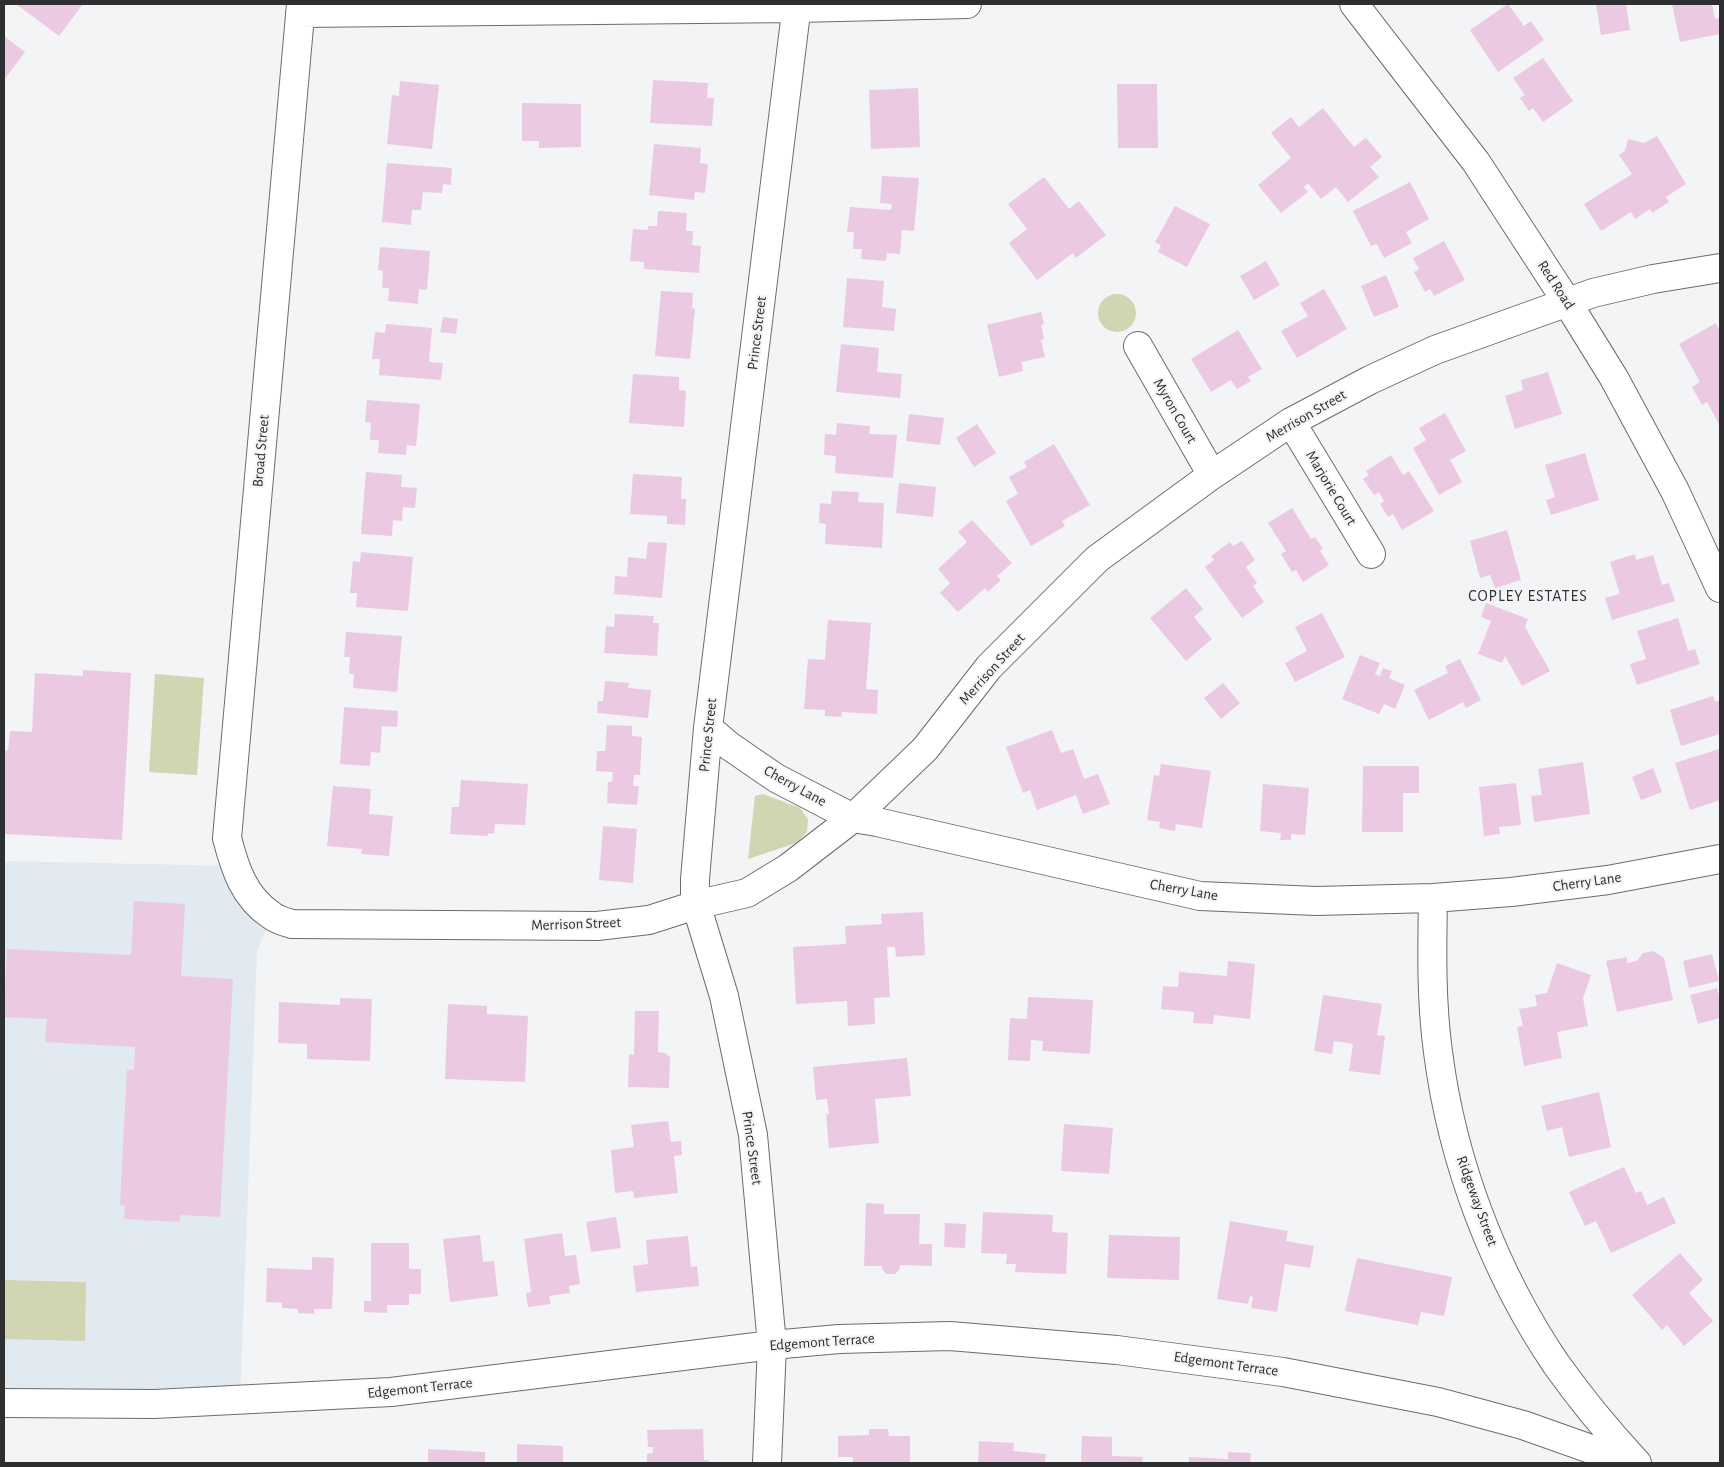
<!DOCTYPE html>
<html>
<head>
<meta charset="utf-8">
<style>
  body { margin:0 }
  #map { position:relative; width:1724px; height:1467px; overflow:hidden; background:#f2f4f6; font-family:"Alegreya Sans",sans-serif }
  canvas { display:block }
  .frame { position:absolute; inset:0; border:5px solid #2e2f30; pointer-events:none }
</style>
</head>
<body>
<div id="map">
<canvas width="1724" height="1467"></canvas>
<div class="frame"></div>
</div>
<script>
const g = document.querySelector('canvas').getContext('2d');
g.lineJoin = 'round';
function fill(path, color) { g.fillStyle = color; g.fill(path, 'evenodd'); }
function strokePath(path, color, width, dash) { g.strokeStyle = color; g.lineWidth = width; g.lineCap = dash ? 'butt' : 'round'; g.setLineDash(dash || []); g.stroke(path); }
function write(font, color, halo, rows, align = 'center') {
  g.font = font + ' "Alegreya Sans",sans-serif'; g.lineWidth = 4; g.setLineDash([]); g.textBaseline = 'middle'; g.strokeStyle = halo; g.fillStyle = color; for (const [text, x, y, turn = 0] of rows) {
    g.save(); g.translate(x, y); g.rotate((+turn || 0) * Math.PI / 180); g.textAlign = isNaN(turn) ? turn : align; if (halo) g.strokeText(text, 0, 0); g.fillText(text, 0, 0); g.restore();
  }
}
fill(new Path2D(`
  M 4,861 L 234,866 L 272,917 L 257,951 L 240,1400 L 4,1403 Z`), '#e1e9f1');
fill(new Path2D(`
  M1098 313a19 19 0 1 1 38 0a19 19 0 1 1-38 0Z
  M 155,674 L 204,678 L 197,775 L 149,772 Z
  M 763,794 L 800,808 L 808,819 L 807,832 L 796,843 L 748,859 L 755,796 Z
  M 4,1280 L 86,1282 L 85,1341 L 4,1339 Z`), '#d1d5b2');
fill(new Path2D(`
  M 16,4 L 83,4 L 59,36 Z
  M 1508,4 L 1524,26 L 1531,21 L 1544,40 L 1498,72 L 1470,30 Z
  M 1596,4 L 1626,4 L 1630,30 L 1601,35 Z
  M 1672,4 L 1712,4 L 1715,19 L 1720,18 L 1720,34 L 1680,42 Z
  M 4,36 L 25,52 L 4,80 Z
  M 1543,58 L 1573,101 L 1543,122 L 1533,108 L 1529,111 L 1520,98 L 1525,95 L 1513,78 Z
  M 653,80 L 708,83 L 707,98 L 714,98 L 712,126 L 650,123 Z
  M 400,81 L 439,85 L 432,149 L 387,144 L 392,95 L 399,96 Z
  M 1117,84 L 1157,84 L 1158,148 L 1118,148 Z
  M 918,88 L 920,147 L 871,149 L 869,90 Z
  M 522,103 L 581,104 L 581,147 L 539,148 L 539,141 L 522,141 Z
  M 1323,108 L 1354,147 L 1366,138 L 1382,157 L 1370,167 L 1379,177 L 1348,202 L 1336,187 L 1321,199 L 1308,183 L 1304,187 L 1308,192 L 1281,213 L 1258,185 L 1291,158 L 1271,133 L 1291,117 L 1299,127 Z
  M 1657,136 L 1686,184 L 1666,197 L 1669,202 L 1652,213 L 1650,209 L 1635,219 L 1631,212 L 1601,231 L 1584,204 L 1632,174 L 1619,155 L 1625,151 L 1628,139 L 1644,143 Z
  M 654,144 L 701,148 L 700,163 L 708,164 L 705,193 L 695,192 L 694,200 L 649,195 Z
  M 387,163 L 452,168 L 451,185 L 443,184 L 442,193 L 423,192 L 421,210 L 412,210 L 411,225 L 382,222 Z
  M 882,176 L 919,178 L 914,231 L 902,230 L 900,254 L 887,253 L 886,261 L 861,259 L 862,249 L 853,249 L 854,232 L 847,232 L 850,207 L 891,210 L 892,204 L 880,203 Z
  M 1044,177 L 1069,209 L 1079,201 L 1106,235 L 1076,258 L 1073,253 L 1037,280 L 1009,243 L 1027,229 L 1008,204 Z
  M 1410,182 L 1429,219 L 1406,232 L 1412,243 L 1384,258 L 1377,244 L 1371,246 L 1353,211 Z
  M 1175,206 L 1210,224 L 1187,267 L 1158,252 L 1161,245 L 1155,242 Z
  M 658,211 L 687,213 L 686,231 L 693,231 L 692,245 L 701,246 L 699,273 L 644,269 L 644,262 L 630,261 L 633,229 L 648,230 L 648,226 L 657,226 Z
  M 1444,241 L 1465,280 L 1434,296 L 1430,289 L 1425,292 L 1414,272 L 1419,269 L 1413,258 Z
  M 380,247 L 430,251 L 427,290 L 419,289 L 418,304 L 388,301 L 389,288 L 382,288 L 383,271 L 378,270 Z
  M 1266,261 L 1280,285 L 1254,300 L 1240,276 Z
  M 1386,275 L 1399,307 L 1374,317 L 1361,286 Z
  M 847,278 L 884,281 L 882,307 L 896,309 L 894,331 L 843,327 Z
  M 1324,289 L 1347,329 L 1297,358 L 1281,331 L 1308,316 L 1300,303 Z
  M 661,291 L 693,293 L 692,308 L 695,309 L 690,359 L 655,356 Z
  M 1041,312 L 1044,324 L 1041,325 L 1044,339 L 1041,340 L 1045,357 L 1021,362 L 1023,371 L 999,377 L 987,325 Z
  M 443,317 L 458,319 L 456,334 L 440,332 Z
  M 1716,323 L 1720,331 L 1720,426 L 1707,402 L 1702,405 L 1692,387 L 1700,382 L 1679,344 Z
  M 386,324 L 432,328 L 429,362 L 443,363 L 441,380 L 379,375 L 380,359 L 372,359 L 375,332 L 385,333 Z
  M 1238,330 L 1262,369 L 1248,377 L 1251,381 L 1237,389 L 1231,380 L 1211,392 L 1191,359 Z
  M 841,344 L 879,348 L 877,372 L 902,374 L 900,398 L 836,392 Z
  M 1548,372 L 1562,414 L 1515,429 L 1505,396 L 1523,390 L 1521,380 Z
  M 633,374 L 679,377 L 679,390 L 686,391 L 684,427 L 629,423 Z
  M 367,400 L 420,404 L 416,446 L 407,445 L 406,455 L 378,453 L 379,440 L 370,440 L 371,423 L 365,422 Z
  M 1445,413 L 1466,451 L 1450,460 L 1462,482 L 1439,495 L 1413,448 L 1426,440 L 1419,428 Z
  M 909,414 L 944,418 L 940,445 L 906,441 Z
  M 837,423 L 870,426 L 869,434 L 897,435 L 893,478 L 835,473 L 836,456 L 824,455 L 825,434 L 836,435 Z
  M 977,424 L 996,453 L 974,467 L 956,438 Z
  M 1054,444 L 1090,505 L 1062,521 L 1065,526 L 1031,546 L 1006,501 L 1018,494 L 1009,477 L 1027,467 L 1024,462 Z
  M 1585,453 L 1599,500 L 1551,515 L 1546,500 L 1555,497 L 1545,465 Z
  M 1391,455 L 1403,475 L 1409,471 L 1434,511 L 1402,530 L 1393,514 L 1388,517 L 1380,504 L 1384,501 L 1379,492 L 1374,495 L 1363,479 L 1369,475 L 1366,471 Z
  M 366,472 L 402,475 L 401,487 L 417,488 L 415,508 L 403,507 L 402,521 L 393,520 L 392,536 L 361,534 Z
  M 633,474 L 682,477 L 681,499 L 686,499 L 685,525 L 667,524 L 667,516 L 630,514 Z
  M 899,483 L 936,487 L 933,517 L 896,513 Z
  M 832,491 L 859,492 L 858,502 L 884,503 L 882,548 L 825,544 L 826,524 L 819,523 L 820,503 L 831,504 Z
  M 1292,508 L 1311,539 L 1315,537 L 1323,549 L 1320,551 L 1329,565 L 1303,582 L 1296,570 L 1292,572 L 1281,554 L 1286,551 L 1268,523 Z
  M 972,520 L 1012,563 L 997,576 L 1001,580 L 988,592 L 985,588 L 958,612 L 940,593 L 950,583 L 938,569 L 967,542 L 958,532 Z
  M 1507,530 L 1521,580 L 1495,588 L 1490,575 L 1480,578 L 1470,541 Z
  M 1242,541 L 1255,560 L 1246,567 L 1257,583 L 1253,586 L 1264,602 L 1242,618 L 1205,567 L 1214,560 L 1211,556 L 1230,542 L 1233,546 Z
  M 648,542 L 667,543 L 662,598 L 614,594 L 615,576 L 627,577 L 628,557 L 646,559 Z
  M 361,552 L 413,557 L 408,611 L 356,607 L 357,593 L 350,593 L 353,561 L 360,562 Z
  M 1635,554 L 1636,560 L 1653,555 L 1662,585 L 1669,583 L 1675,601 L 1612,620 L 1605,598 L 1620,594 L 1610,562 Z
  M 1186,588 L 1203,609 L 1194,617 L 1212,639 L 1186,661 L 1150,618 Z
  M 1486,603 L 1528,619 L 1525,627 L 1550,671 L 1522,686 L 1505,656 L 1502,663 L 1478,654 L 1491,621 L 1481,617 Z
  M 1322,613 L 1345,657 L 1295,682 L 1285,663 L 1307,651 L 1295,627 Z
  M 615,614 L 654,616 L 653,623 L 659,623 L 657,656 L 604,653 L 606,626 L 614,627 Z
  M 1678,618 L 1688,651 L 1695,649 L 1700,664 L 1637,685 L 1630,664 L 1646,659 L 1637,631 Z
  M 828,620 L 871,623 L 866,689 L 878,690 L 877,714 L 842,712 L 841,717 L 825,716 L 825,710 L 804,709 L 808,659 L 825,660 Z
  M 346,632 L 402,636 L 397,692 L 353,688 L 354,674 L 349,674 L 350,657 L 344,657 Z
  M 1360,655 L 1380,663 L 1375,674 L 1380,676 L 1383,668 L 1392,671 L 1389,678 L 1405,685 L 1395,709 L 1384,704 L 1379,714 L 1342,699 Z
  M 1460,659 L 1481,700 L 1466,708 L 1463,702 L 1429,720 L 1414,690 L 1448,673 L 1445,666 Z
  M 83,670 L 131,673 L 122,840 L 4,834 L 4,750 L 8,751 L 10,731 L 32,732 L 35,673 L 83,676 Z
  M 605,681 L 629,683 L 628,688 L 651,690 L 648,718 L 597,713 L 598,701 L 603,701 Z
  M 1223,683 L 1240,703 L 1221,719 L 1204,698 Z
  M 1713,696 L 1715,702 L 1720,700 L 1720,734 L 1681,746 L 1670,710 Z
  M 344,707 L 398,711 L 397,727 L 382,726 L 380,753 L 371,752 L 370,766 L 340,764 Z
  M 607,725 L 632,726 L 632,736 L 642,737 L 640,775 L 634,775 L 633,786 L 639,786 L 637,805 L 607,803 L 608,782 L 612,782 L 613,772 L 596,771 L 597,751 L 605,751 Z
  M 1052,730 L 1061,753 L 1073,749 L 1084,779 L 1098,774 L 1110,804 L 1083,814 L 1076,795 L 1037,810 L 1030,790 L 1023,793 L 1006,747 Z
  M 1719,749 L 1720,800 L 1690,810 L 1675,763 Z
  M 1583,762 L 1590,814 L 1534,822 L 1531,796 L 1542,795 L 1538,769 Z
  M 1161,764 L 1211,771 L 1202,828 L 1176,824 L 1175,831 L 1159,828 L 1160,822 L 1147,820 L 1154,775 L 1159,776 Z
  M 1363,766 L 1419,766 L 1419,793 L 1403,793 L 1403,832 L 1362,832 Z
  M 1653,768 L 1662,792 L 1641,800 L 1632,777 Z
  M 461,780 L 528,784 L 525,825 L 495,824 L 494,834 L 488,833 L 488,836 L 450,834 L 452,807 L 459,807 Z
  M 1516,783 L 1521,825 L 1499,827 L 1500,834 L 1484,836 L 1479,787 Z
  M 1263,784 L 1309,788 L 1305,835 L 1291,834 L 1291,840 L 1280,840 L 1281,833 L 1260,831 Z
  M 333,786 L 371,789 L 369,814 L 393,816 L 389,856 L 361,854 L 362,849 L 327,846 Z
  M 603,826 L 637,829 L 633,883 L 599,880 Z
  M 134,901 L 185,904 L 181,976 L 233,979 L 220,1217 L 180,1215 L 180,1222 L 124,1219 L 125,1206 L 120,1205 L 127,1069 L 134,1070 L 135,1047 L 45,1042 L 47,1019 L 4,1017 L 7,949 L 131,955 Z
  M 923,912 L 925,955 L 896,957 L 895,947 L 887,947 L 890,997 L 874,998 L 875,1024 L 848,1026 L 847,1001 L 796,1004 L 793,947 L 846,944 L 845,926 L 882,924 L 881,914 Z
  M 1653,951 L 1664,958 L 1673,1000 L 1617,1012 L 1606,961 L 1627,957 L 1627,963 L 1637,961 L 1643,953 Z
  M 1712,954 L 1719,981 L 1689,988 L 1683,961 Z
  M 1228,961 L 1255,964 L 1250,1019 L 1214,1015 L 1213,1024 L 1193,1023 L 1194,1012 L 1161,1009 L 1163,986 L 1178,987 L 1179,972 L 1227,976 Z
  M 1557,963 L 1591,975 L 1583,998 L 1588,1026 L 1557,1032 L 1562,1058 L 1524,1066 L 1517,1027 L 1523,1026 L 1519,1009 L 1537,1006 L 1535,995 L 1547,993 Z
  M 1717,988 L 1720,1000 L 1720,1018 L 1698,1024 L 1690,995 Z
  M 1323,995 L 1382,1004 L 1377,1035 L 1385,1036 L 1380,1075 L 1349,1071 L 1353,1044 L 1334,1041 L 1332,1054 L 1314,1051 Z
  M 1028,997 L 1093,1000 L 1090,1054 L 1042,1051 L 1043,1041 L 1031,1040 L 1030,1061 L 1008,1060 L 1010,1018 L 1027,1019 Z
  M 340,998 L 372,999 L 370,1061 L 307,1059 L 307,1044 L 278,1043 L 279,1002 L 340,1005 Z
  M 448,1004 L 487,1006 L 487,1014 L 528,1016 L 525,1082 L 445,1079 Z
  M 635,1011 L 659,1011 L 658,1052 L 665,1053 L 670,1057 L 669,1088 L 628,1087 L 629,1054 L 634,1055 Z
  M 907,1058 L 911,1096 L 875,1099 L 879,1143 L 829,1148 L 826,1114 L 829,1114 L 827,1099 L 816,1100 L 813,1067 Z
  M 1599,1092 L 1611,1147 L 1569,1157 L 1562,1127 L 1547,1131 L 1541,1106 Z
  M 668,1121 L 671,1142 L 681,1141 L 682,1155 L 674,1156 L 678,1193 L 634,1198 L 633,1191 L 615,1193 L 611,1150 L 634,1147 L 631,1125 Z
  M 1064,1124 L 1113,1128 L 1109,1174 L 1061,1171 Z
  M 1624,1167 L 1636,1193 L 1641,1191 L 1647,1205 L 1664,1197 L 1676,1223 L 1611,1253 L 1596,1221 L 1585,1226 L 1569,1192 Z
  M 866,1203 L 884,1204 L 884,1214 L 920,1214 L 919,1244 L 932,1244 L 932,1266 L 900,1265 L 899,1270 L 895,1274 L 886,1274 L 882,1269 L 882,1266 L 864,1266 Z
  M 983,1212 L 1053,1215 L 1052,1232 L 1068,1233 L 1066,1274 L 1015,1272 L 1016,1264 L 1006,1264 L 1007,1254 L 981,1253 Z
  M 616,1217 L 621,1248 L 591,1252 L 586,1222 Z
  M 1230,1221 L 1288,1231 L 1286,1241 L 1314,1246 L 1310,1268 L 1285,1264 L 1277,1312 L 1251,1308 L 1253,1297 L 1250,1296 L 1248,1304 L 1217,1299 Z
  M 945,1223 L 966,1224 L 965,1248 L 944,1247 Z
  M 562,1233 L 565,1256 L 576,1255 L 580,1284 L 569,1286 L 570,1293 L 549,1296 L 551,1304 L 528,1307 L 526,1293 L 531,1292 L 524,1239 Z
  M 480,1235 L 483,1262 L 494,1261 L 498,1296 L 450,1302 L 443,1239 Z
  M 1109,1235 L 1180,1237 L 1179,1280 L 1107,1278 Z
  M 688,1236 L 691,1267 L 697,1266 L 699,1286 L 636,1292 L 633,1266 L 648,1264 L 646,1240 Z
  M 371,1243 L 409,1243 L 409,1269 L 421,1269 L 421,1294 L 409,1294 L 409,1305 L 387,1305 L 387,1313 L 364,1312 L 364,1301 L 371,1301 Z
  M 1680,1253 L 1703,1280 L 1689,1293 L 1713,1321 L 1684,1346 L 1667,1325 L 1662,1330 L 1632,1295 Z
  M 312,1257 L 334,1258 L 332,1309 L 314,1309 L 314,1314 L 298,1313 L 298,1309 L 282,1308 L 282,1303 L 266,1302 L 267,1268 L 312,1270 Z
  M 1357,1258 L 1452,1277 L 1444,1316 L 1421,1312 L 1418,1325 L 1345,1311 Z
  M 703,1429 L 704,1460 L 709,1460 L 709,1463 L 647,1463 L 647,1454 L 653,1453 L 653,1447 L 648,1447 L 647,1430 Z
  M 869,1429 L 888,1429 L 889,1436 L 910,1436 L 910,1463 L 853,1463 L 853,1457 L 838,1457 L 838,1436 L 869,1435 Z
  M 1082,1436 L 1112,1437 L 1112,1456 L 1143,1457 L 1142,1463 L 1081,1463 Z
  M 979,1441 L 1014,1443 L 1013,1451 L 1046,1454 L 1045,1463 L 978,1463 Z
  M 517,1444 L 563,1446 L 563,1463 L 517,1463 Z
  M 428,1449 L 485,1452 L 485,1463 L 428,1463 Z
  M 1228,1452 L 1251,1453 L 1250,1463 L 1189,1463 L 1189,1457 L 1228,1459 Z`), '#ecc9e2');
const street = new Path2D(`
  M 301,4 L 227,838 C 235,869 244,897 271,915 C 277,920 285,922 292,924 L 597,926 L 649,920 L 699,904 L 747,893 L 788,868 L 853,818 L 925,749 L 989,667 L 1097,559 L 1212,475 L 1291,422 L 1370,380 L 1435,350 L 1593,293 L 1653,279 L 1720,268
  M 1354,4 L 1476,162 L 1567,302 L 1614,378 L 1675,491 L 1720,588
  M 300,13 L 797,8 L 967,4
  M 1138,346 L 1212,475
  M 1291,422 L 1371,554
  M 708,728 L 728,745 L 776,778 L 853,818 L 877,822 L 1200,896 L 1316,901 L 1433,898 L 1511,892 L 1608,880 L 1720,859
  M 1433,898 C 1432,950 1431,1001 1438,1052 C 1452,1162 1494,1272 1556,1364 C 1581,1399 1608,1432 1637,1463
  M 4,1403 L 154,1404 L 391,1392 L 772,1345 L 839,1339 L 950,1336 L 1117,1350 L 1283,1372 L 1438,1402 L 1523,1425 L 1630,1463
  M 767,1463 L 772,1345 L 753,1135 L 724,996 L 695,901 L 695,879 L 708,728 L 797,4`);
strokePath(street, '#6a6c6e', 30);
strokePath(street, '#fff', 28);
write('15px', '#2e2f30', '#f2f4f6', [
  ["Red Road",1556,285,57],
  ["Prince Street",757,333,-83],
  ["Myron Court",1175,411,60],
  ["Merrison Street",1306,416,-30],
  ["Broad Street",261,451,-85],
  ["Marjorie Court",1331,488,59],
  ["Merrison Street",992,669,-48],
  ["Prince Street",708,735,-84],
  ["Cherry Lane",795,786,29],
  ["Cherry Lane",1587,882,-8],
  ["Cherry Lane",1184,890,10],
  ["Merrison Street",576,924,-2],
  ["Prince Street",752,1148,82],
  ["Ridgeway Street",1477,1201,70],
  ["Edgemont Terrace",822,1342,-4],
  ["Edgemont Terrace",1226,1364,8],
  ["Edgemont Terrace",420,1388,-6]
]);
g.letterSpacing = '1px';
write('16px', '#313234', '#f2f4f6', [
  ["COPLEY ESTATES",1528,596]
]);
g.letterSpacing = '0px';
</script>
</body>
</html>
